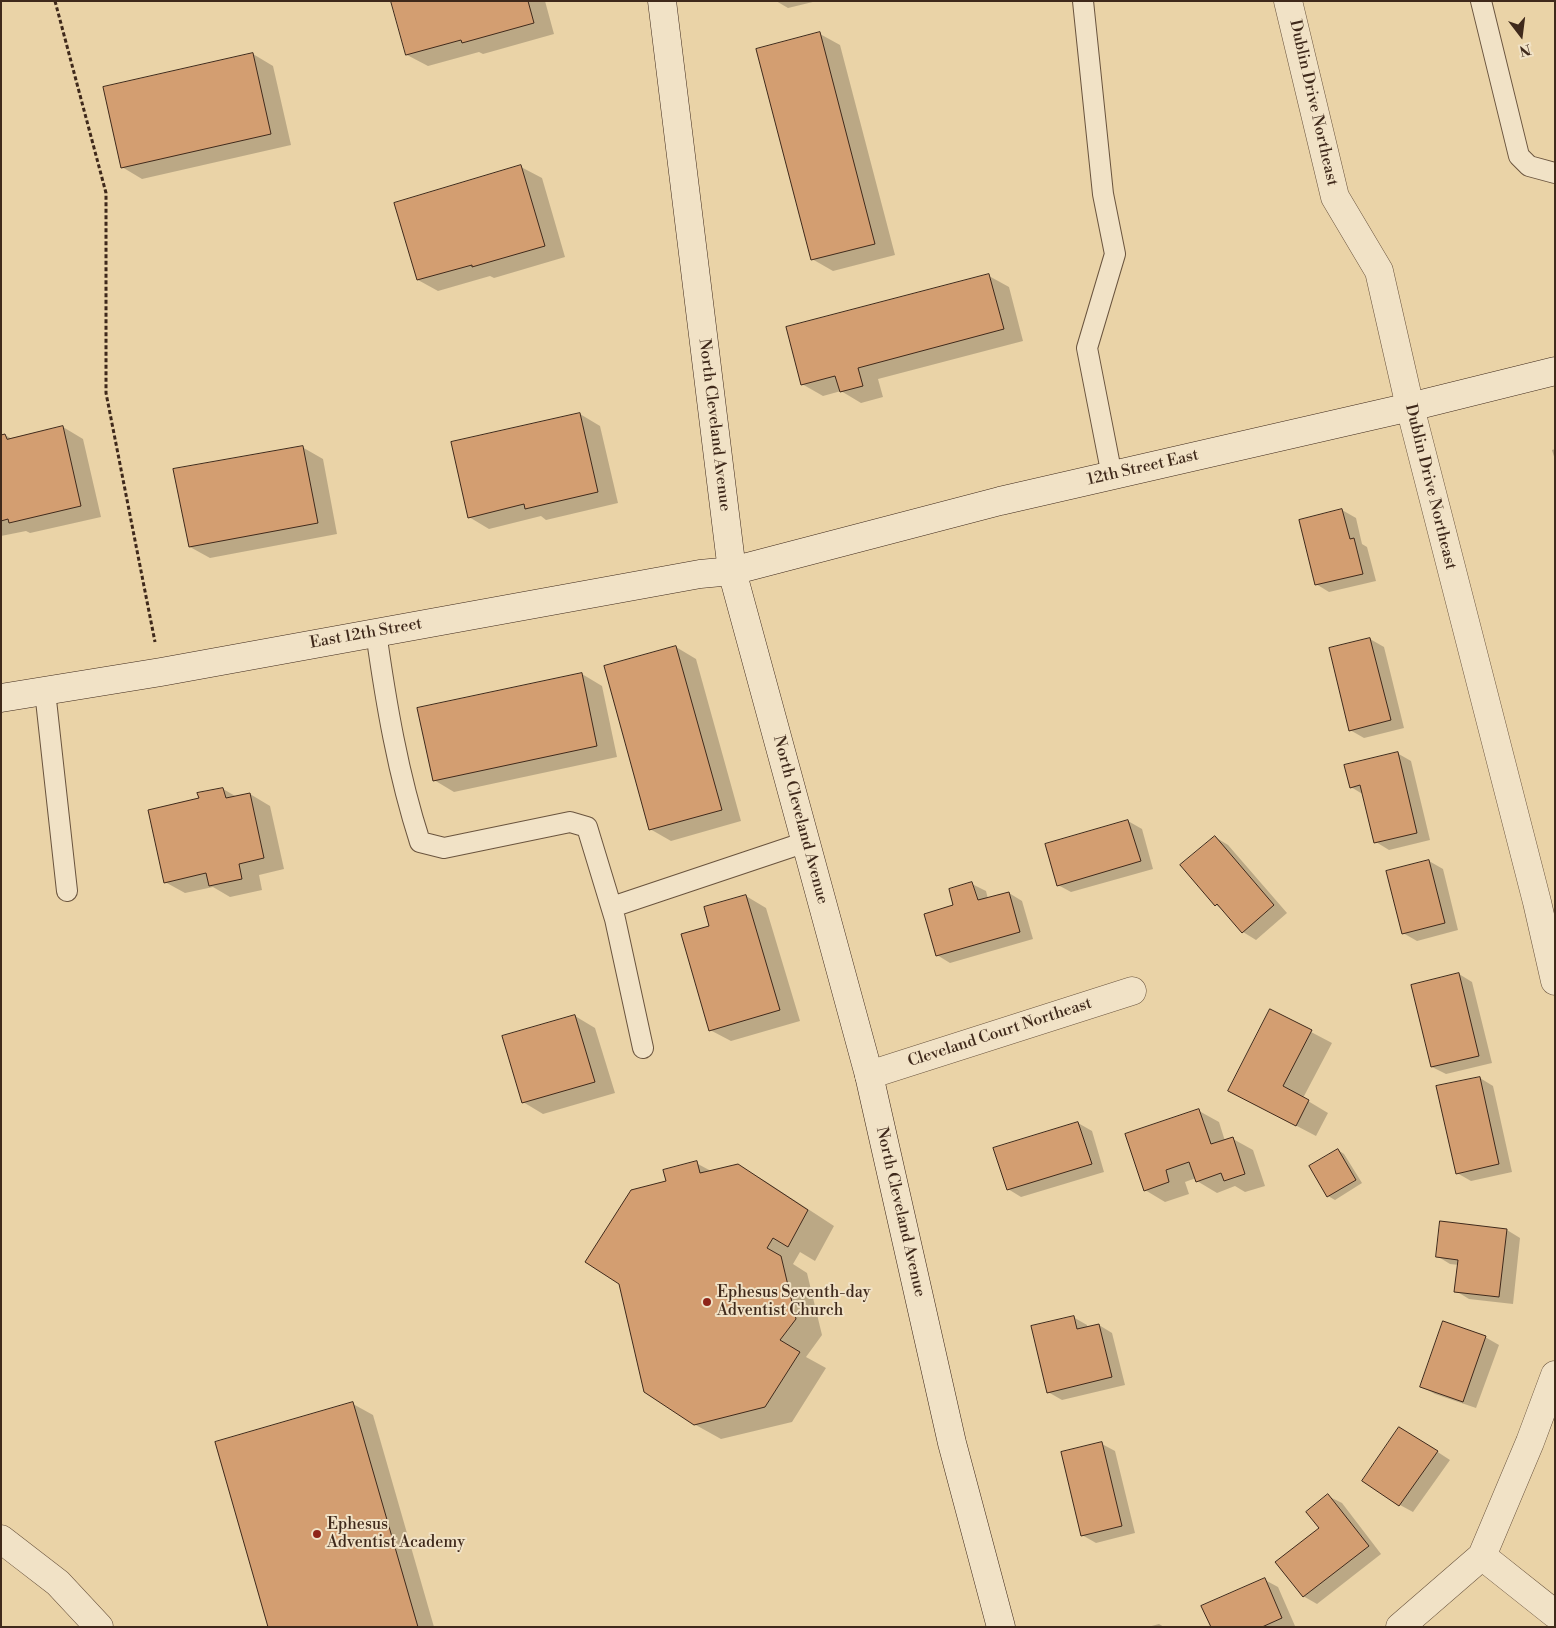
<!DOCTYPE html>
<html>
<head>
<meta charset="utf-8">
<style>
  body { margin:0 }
  #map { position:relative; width:1556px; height:1628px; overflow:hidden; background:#ead3a7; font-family:"Libre Bodoni",serif }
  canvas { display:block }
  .frame { position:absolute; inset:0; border:2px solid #3f291b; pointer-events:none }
  .north { position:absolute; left:1496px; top:10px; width:50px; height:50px; -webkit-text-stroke:4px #f1e2c6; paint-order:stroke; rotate:165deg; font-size:14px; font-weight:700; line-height:20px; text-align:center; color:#3f291b }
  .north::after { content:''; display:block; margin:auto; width:18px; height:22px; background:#3f291b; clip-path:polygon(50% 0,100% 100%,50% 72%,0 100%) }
</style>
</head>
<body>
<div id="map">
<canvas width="1556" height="1628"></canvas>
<div class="frame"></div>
<div class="north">N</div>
</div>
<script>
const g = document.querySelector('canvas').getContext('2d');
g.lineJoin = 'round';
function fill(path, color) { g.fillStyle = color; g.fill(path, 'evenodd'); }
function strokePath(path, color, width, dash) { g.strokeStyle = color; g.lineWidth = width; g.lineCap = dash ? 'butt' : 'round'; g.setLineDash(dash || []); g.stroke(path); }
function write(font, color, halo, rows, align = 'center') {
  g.font = font + ' "Libre Bodoni",serif'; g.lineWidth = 4; g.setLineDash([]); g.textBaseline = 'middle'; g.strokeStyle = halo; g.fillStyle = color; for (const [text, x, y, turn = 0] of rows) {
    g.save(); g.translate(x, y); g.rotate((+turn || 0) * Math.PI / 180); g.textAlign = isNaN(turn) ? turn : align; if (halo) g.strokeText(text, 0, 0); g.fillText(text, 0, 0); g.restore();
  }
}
fill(new Path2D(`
  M 392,1 L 545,1 L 554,34 L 483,54 L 479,52 L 428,66 L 407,55 Z
  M 776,1 L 817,1 L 788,8 Z
  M 820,34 L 840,45 L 895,255 L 833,271 L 812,259 Z
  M 253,54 L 273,66 L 291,145 L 142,179 L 122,167 L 104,88 Z
  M 521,167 L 542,178 L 565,257 L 494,278 L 490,276 L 438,291 L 418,280 Z
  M 989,276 L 1009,287 L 1023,341 L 878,379 L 883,397 L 861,403 L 841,391 L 823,396 L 802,384 Z
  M 580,414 L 600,426 L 618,503 L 546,520 L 541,516 L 489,529 L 469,517 Z
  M 63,427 L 83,439 L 101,517 L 30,533 L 26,531 L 1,536 L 1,436 L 5,435 L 12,439 Z
  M 302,447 L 323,459 L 337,534 L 210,558 L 190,547 Z
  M 1555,449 L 1555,460 L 1552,450 Z
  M 1342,510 L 1356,518 L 1362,544 L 1367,547 L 1376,581 L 1329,592 L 1316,584 Z
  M 1370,639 L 1384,647 L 1404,728 L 1364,738 L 1350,730 Z
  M 676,647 L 696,659 L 741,821 L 671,841 L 650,829 Z
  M 582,674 L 602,686 L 617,757 L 454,792 L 434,780 Z
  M 1397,753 L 1411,761 L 1430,840 L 1389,850 L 1376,842 L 1364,795 L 1351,787 Z
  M 223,789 L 237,797 L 250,794 L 270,806 L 284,869 L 259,875 L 262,890 L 230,897 L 213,887 L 185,893 L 165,882 L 200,799 Z
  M 1128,821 L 1142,829 L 1153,869 L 1071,892 L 1058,885 Z
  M 1215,837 L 1228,845 L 1287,913 L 1256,940 L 1243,932 L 1225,911 L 1216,905 Z
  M 1429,861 L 1443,869 L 1458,930 L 1417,941 L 1403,933 Z
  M 972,884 L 986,891 L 988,899 L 1009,893 L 1022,901 L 1033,939 L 950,963 L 937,955 L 955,906 Z
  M 746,896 L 766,908 L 800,1021 L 731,1041 L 710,1030 L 711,926 Z
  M 1459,974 L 1472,982 L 1492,1063 L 1446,1074 L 1432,1067 Z
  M 1271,1011 L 1332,1043 L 1303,1098 L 1328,1113 L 1316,1136 L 1230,1091 Z
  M 575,1016 L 595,1028 L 615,1093 L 543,1114 L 523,1102 Z
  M 1480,1078 L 1493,1086 L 1512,1172 L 1471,1181 L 1457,1173 Z
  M 1199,1111 L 1219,1122 L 1225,1141 L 1233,1139 L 1253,1150 L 1265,1186 L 1245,1192 L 1235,1186 L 1217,1193 L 1197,1181 L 1196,1178 L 1185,1182 L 1189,1194 L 1165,1202 L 1145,1190 Z
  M 1078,1123 L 1092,1131 L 1104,1172 L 1021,1197 L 1008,1189 Z
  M 1338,1150 L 1344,1154 L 1362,1183 L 1335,1200 L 1328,1196 L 1311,1167 Z
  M 696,1163 L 711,1171 L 738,1165 L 765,1181 L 834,1226 L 815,1261 L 800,1252 L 793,1264 L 807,1273 L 822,1335 L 806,1357 L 826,1368 L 792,1422 L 721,1439 L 694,1424 L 667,1182 Z
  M 1507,1230 L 1520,1238 L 1513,1304 L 1469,1299 L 1456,1291 L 1459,1265 L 1450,1264 L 1437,1256 Z
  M 1073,1317 L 1087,1325 L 1087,1327 L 1099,1325 L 1112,1333 L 1125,1385 L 1062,1400 L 1048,1392 Z
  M 1485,1337 L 1499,1345 L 1476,1408 L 1435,1394 L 1422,1387 Z
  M 353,1404 L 373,1415 L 434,1627 L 270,1627 Z
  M 1413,1436 L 1450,1460 L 1413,1512 L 1400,1505 Z
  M 1102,1444 L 1115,1451 L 1135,1533 L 1096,1543 L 1082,1535 Z
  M 1328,1496 L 1342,1503 L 1381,1554 L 1317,1604 L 1303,1596 Z
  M 1265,1580 L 1278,1587 L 1295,1626 L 1212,1627 Z
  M 1159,1624 L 1164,1627 L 1148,1627 Z`), '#0003');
const building = new Path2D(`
  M 391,1 L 528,1 L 534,23 L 462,43 L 461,40 L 406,55 Z
  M 820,32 L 875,244 L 811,260 L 756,49 Z
  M 253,53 L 271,134 L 121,168 L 103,87 Z
  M 521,165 L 545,246 L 472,267 L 472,265 L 417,280 L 394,203 Z
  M 989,274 L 1004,329 L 858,368 L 863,386 L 840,392 L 835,376 L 801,385 L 786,327 Z
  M 580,413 L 598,492 L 525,509 L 524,504 L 468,518 L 451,442 Z
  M 63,426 L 81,506 L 9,523 L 8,519 L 1,521 L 1,435 L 5,434 L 7,439 Z
  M 303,446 L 318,523 L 189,547 L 173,469 Z
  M 1342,509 L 1350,539 L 1354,538 L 1363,574 L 1315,585 L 1299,520 Z
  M 1370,638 L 1391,720 L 1349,731 L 1329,648 Z
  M 676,646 L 722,810 L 649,830 L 604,666 Z
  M 582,673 L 597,746 L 433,781 L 417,708 Z
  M 1398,752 L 1417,833 L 1374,843 L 1360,785 L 1350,788 L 1344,765 Z
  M 223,788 L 226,798 L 250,793 L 264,858 L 239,864 L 242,879 L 209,886 L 206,873 L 164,883 L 148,810 L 199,798 L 197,793 Z
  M 1128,820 L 1141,861 L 1057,886 L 1045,844 Z
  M 1215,836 L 1274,905 L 1242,933 L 1217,904 L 1215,906 L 1180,865 Z
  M 1429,860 L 1445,923 L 1402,934 L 1386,871 Z
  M 972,882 L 978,900 L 1009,892 L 1020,932 L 936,956 L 924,914 L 953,905 L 949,889 Z
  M 746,895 L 780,1010 L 709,1031 L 681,934 L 709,926 L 704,907 Z
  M 1459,973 L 1479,1056 L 1431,1067 L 1411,985 Z
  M 1270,1009 L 1312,1030 L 1283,1086 L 1309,1100 L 1296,1126 L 1228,1091 Z
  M 575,1015 L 595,1082 L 522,1103 L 502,1036 Z
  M 1480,1077 L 1499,1164 L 1456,1174 L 1436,1086 Z
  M 1199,1109 L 1211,1144 L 1233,1137 L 1245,1174 L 1224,1181 L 1221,1173 L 1196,1182 L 1189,1162 L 1166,1170 L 1169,1182 L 1144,1191 L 1125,1134 Z
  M 1078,1122 L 1092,1164 L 1007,1190 L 993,1148 Z
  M 1338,1149 L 1356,1180 L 1327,1197 L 1309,1166 Z
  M 697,1161 L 700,1173 L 738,1164 L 808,1210 L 788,1247 L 773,1238 L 767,1248 L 781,1256 L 796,1319 L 780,1340 L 800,1352 L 765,1407 L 694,1425 L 644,1392 L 619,1284 L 585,1262 L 631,1190 L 666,1181 L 663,1170 Z
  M 1440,1221 L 1507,1229 L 1499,1297 L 1454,1292 L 1458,1260 L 1436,1257 Z
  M 1074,1316 L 1077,1329 L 1099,1324 L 1112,1377 L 1047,1393 L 1031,1326 Z
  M 1443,1321 L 1486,1336 L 1463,1402 L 1420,1387 Z
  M 353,1402 L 418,1627 L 268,1627 L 215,1442 Z
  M 1399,1427 L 1438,1451 L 1399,1506 L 1362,1481 Z
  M 1102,1442 L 1122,1526 L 1081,1536 L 1061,1452 Z
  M 1328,1494 L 1369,1546 L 1303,1597 L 1275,1562 L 1319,1528 L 1306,1512 Z
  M 1265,1578 L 1282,1618 L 1262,1627 L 1211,1627 L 1201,1606 Z`);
fill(building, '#d39e71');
strokePath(building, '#3f291b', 1);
const lane = new Path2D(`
  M 1083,1 L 1103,194 L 1115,254 L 1087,348 L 1112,476
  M 1481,1 L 1519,156 L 1529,166 L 1555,173
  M 376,632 C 386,703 398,774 420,842 L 444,848 L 570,822 L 587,827 L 615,919 L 643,1048
  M 45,691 L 67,891
  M 612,907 L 806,842`);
const street = new Path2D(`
  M 1288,1 L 1335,197 L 1379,271 L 1410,407 L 1537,902 L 1555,981
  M 869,1075 L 1132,991
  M 1,1539 L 58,1583 L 99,1627
  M 1482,1556 L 1555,1614
  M 1400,1627 L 1482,1556 L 1530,1442 L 1555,1375`);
const secondary = new Path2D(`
  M 662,1 L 732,571 L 869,1075 L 952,1443 L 1001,1627
  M 1,698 L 161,672 L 700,574 L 732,571 L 1000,501 L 1410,407 L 1555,371`);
strokePath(lane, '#6a543e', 22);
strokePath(street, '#6a543e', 29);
strokePath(secondary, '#3f291b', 29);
strokePath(new Path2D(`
  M 55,1 L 106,193 L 106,393 L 155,642`), '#3f291b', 3, [4, 2.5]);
strokePath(lane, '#f1e2c6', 20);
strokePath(street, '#f1e2c6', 28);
strokePath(secondary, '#f1e2c6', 28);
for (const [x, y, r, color] of [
  [707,1302,5,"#8f2418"],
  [317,1534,5,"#8f2418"]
]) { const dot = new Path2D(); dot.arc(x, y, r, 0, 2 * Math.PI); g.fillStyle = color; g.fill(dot); strokePath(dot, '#f1e2c6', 2); }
write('16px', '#3f291b', '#f1e2c6', [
  ["Dublin Drive Northeast",1313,103,77],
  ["North Cleveland Avenue",714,425,83],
  ["12th Street East",1143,468,-13],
  ["Dublin Drive Northeast",1430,487,76],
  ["East 12th Street",366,634,-10],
  ["North Cleveland Avenue",800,820,75],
  ["Cleveland Court Northeast",1000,1033,-18],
  ["North Cleveland Avenue",900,1212,77]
]);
write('16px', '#3f291b', '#f1e2c6', [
  ["Ephesus Seventh-day",717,1293],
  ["Adventist Church",717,1311],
  ["Ephesus",327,1525],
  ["Adventist Academy",327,1543]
], 'left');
</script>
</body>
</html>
